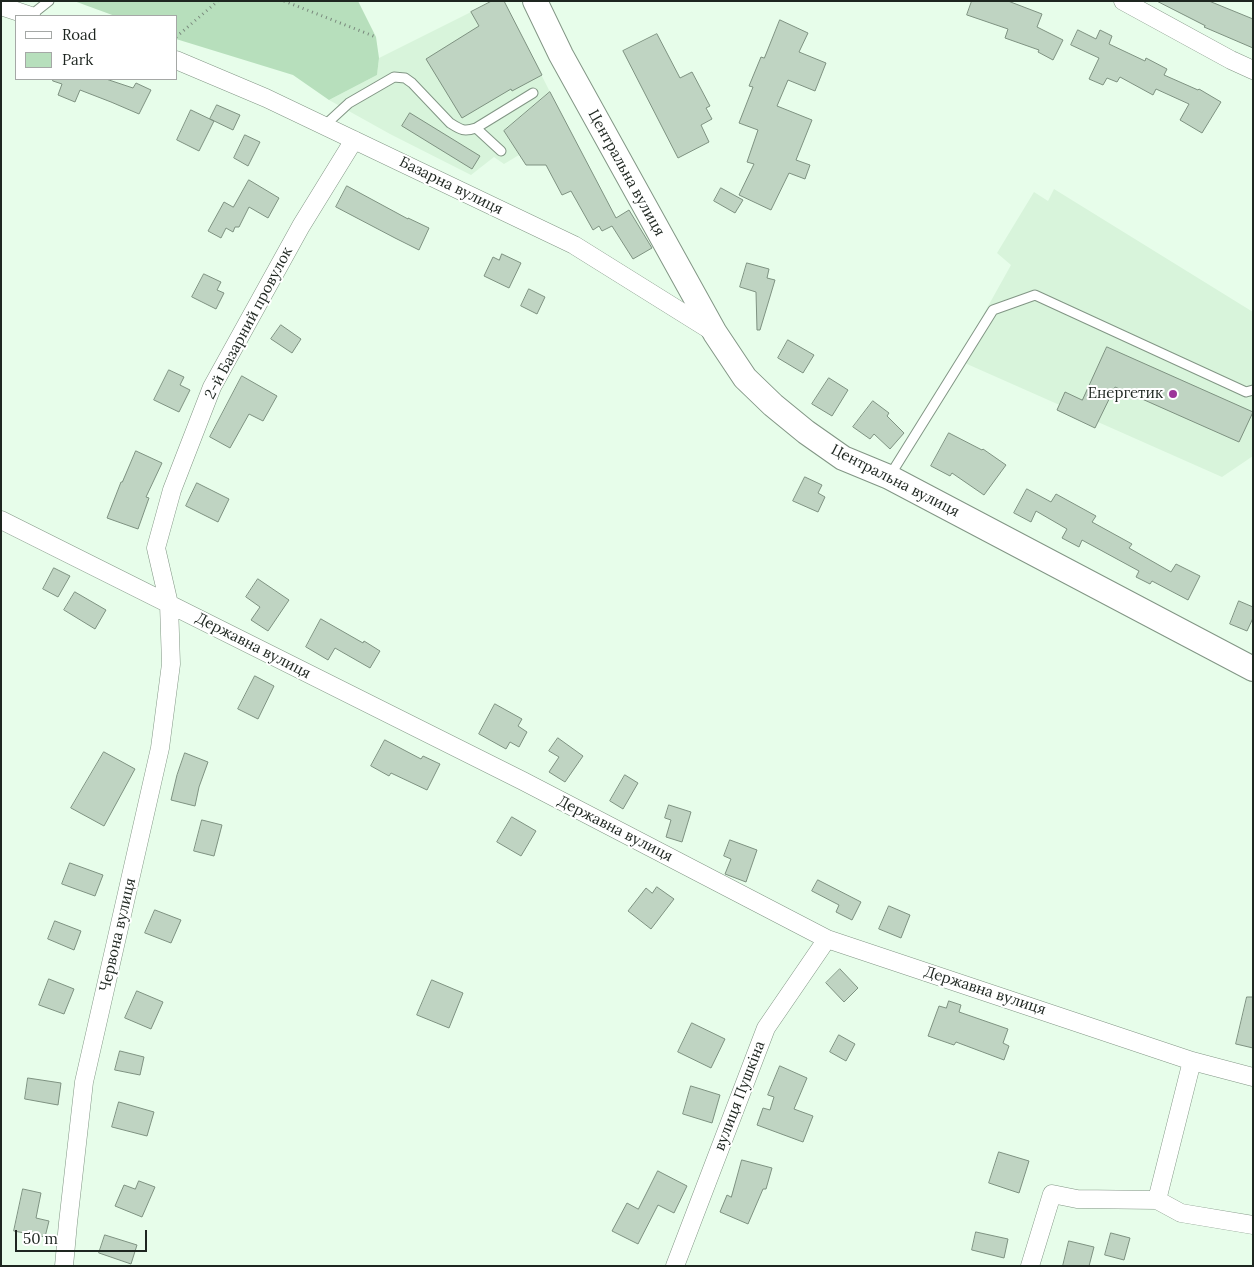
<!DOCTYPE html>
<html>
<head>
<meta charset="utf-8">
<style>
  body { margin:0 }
  #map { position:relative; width:1254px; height:1267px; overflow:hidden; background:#e7fdea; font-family:Lora,serif }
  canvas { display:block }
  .frame { position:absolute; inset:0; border:2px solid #1e2620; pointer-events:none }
  .legend { position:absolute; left:15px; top:15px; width:162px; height:65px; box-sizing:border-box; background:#fff; border:1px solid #a5a8a6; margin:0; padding:6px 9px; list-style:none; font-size:15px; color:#1e2620 }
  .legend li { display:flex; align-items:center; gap:10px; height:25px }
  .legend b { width:25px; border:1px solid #a5a8a6 }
  .scale { position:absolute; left:15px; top:1230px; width:132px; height:22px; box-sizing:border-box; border:2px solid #1e2620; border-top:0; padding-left:6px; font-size:15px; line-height:18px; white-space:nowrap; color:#1e2620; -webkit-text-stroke:4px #fff; paint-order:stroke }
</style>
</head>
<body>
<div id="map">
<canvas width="1254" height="1267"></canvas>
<div class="frame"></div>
<ul class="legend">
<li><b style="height:6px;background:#fff"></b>Road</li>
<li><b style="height:14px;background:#b7dfbc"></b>Park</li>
</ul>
<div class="scale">50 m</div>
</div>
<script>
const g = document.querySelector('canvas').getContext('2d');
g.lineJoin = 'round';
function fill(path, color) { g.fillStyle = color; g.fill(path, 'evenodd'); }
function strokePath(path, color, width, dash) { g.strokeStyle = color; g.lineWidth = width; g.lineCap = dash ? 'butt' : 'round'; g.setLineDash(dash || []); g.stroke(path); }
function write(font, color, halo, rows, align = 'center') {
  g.font = font + ' Lora,serif'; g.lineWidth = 4; g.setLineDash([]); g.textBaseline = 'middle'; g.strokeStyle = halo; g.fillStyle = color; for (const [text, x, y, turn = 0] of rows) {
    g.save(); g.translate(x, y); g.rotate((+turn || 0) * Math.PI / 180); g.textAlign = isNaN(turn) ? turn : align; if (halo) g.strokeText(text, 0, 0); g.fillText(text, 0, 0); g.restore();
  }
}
fill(new Path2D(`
  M 504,1 L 550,92 L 504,131 L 519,155 L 504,164 L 494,157 L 471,175 L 390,134 L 329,100 L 377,75 L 379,58 L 471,12 Z
  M 1054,189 L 1253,312 L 1253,456 L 1222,477 L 958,360 L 1011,265 L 997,253 L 1034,192 L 1048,201 Z`), '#d8f4db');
fill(new Path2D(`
  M 74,1 L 358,1 L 376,37 L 379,58 L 377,75 L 329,100 L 293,75 L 176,39 L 176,16 L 115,16 Z`), '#b7dfbc');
const building = new Path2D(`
  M 492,1 L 504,1 L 542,75 L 512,91 L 511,89 L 462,118 L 426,59 L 479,26 L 471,12 Z
  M 972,1 L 1008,1 L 1042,14 L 1037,27 L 1063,40 L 1053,60 L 1038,52 L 1039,50 L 1005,38 L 1008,29 L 967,15 Z
  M 1157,1 L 1209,1 L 1253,19 L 1253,48 L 1204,27 L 1205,26 Z
  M 780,20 L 808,33 L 799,52 L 826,63 L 815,91 L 788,80 L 777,106 L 812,120 L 796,160 L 810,165 L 805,179 L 789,173 L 771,210 L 739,195 L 754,164 L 747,162 L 758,130 L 739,123 L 753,87 L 749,86 L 761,57 L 764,58 Z
  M 1078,30 L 1096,39 L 1100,30 L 1112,36 L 1109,44 L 1145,61 L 1146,58 L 1167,69 L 1164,75 L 1198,90 L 1199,89 L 1221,102 L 1202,133 L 1180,120 L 1189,104 L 1156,89 L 1153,95 L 1120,77 L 1117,82 L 1107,78 L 1103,85 L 1089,79 L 1099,58 L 1071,45 Z
  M 657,34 L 680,78 L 692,72 L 710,106 L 706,108 L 712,119 L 701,125 L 709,142 L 678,158 L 623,51 Z
  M 53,79 L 106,79 L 133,88 L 136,83 L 151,90 L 139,114 L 111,102 L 80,90 L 75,102 L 58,95 L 62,84 L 53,81 Z
  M 550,92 L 616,218 L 629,210 L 652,248 L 633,259 L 612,226 L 602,231 L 599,226 L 593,230 L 571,191 L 562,195 L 546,165 L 526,165 L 504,131 Z
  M 217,105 L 240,115 L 233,130 L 210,119 Z
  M 191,110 L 214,121 L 199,151 L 177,140 Z
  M 410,113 L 480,156 L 472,169 L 402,126 Z
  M 245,135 L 260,142 L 248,166 L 234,158 Z
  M 249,180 L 279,198 L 268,218 L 249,207 L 239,227 L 235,227 L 233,232 L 226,228 L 221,238 L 208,231 L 224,202 L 233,207 Z
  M 347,186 L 408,219 L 408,218 L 429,228 L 419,250 L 395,238 L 336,207 Z
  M 721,188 L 743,200 L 735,213 L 714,201 Z
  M 502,254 L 521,263 L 509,288 L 484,276 L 493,257 L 499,260 Z
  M 747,263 L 769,269 L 767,278 L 775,280 L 760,330 L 757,330 L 756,292 L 740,287 Z
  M 204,274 L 221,282 L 217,290 L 224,293 L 216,309 L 192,297 Z
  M 529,289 L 545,297 L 537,314 L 521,306 Z
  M 281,325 L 301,339 L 292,353 L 271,339 Z
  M 788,340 L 814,355 L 803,373 L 778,358 Z
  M 1107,347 L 1253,412 L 1239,442 L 1115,387 L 1095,428 L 1057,410 L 1065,392 L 1082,400 Z
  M 169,370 L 184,377 L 180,385 L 190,390 L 179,412 L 154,400 Z
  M 242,376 L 277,396 L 263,421 L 249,414 L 230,448 L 210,437 Z
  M 829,378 L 848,390 L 832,416 L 812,404 Z
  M 873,401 L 889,413 L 887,416 L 904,433 L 890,449 L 874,434 L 870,439 L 853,427 Z
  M 949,433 L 982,450 L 983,449 L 1006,465 L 984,495 L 952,473 L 950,476 L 931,466 Z
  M 136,451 L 162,463 L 146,497 L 149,498 L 138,529 L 107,518 L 121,482 L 122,482 Z
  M 805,477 L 822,485 L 818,493 L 825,497 L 818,512 L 793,501 Z
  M 197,483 L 229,499 L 218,522 L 186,506 Z
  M 1027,489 L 1051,502 L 1056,494 L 1096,516 L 1092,522 L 1132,544 L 1129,548 L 1171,572 L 1176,564 L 1200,576 L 1188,600 L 1152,581 L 1150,584 L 1136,577 L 1139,571 L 1082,540 L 1079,547 L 1062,538 L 1067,529 L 1036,511 L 1031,522 L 1014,513 Z
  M 54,568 L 70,576 L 58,597 L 43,589 Z
  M 258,579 L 289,600 L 268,631 L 251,620 L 260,607 L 246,597 Z
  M 75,592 L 106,610 L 95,629 L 64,610 Z
  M 1239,601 L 1253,607 L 1253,618 L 1247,631 L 1230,624 Z
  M 321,619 L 363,643 L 364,641 L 380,651 L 370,668 L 335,648 L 328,660 L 306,647 Z
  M 255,676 L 274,686 L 258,719 L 238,709 Z
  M 495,704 L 522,719 L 518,726 L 527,732 L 519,747 L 510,742 L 506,749 L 479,734 Z
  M 558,738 L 583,756 L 565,782 L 549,772 L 559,757 L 549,751 Z
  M 385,740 L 421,759 L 423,756 L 440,764 L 427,790 L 391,773 L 389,776 L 371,766 Z
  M 104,752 L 135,769 L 104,826 L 71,808 Z
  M 185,753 L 208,762 L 199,787 L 195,806 L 171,800 L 177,775 Z
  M 625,775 L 638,783 L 623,809 L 610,801 Z
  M 669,805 L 691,812 L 682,842 L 666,837 L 671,820 L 665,818 Z
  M 512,817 L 536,831 L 521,856 L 497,842 Z
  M 202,820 L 222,825 L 214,856 L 194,851 Z
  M 730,840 L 757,850 L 746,882 L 725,874 L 731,859 L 724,856 Z
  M 70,863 L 103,875 L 95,896 L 62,884 Z
  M 818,880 L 861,902 L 852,920 L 836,912 L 839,905 L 812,891 Z
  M 657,887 L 674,899 L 651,929 L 628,911 L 646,888 L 652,893 Z
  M 889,906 L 910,915 L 901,938 L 879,929 Z
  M 155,910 L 181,920 L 171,943 L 145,933 Z
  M 55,921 L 81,931 L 74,950 L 48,939 Z
  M 840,969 L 858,988 L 844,1002 L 826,983 Z
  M 49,979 L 74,989 L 64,1014 L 39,1005 Z
  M 432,980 L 463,993 L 449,1028 L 417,1015 Z
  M 137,991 L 163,1002 L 151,1029 L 125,1018 Z
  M 1247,997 L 1253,997 L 1253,1048 L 1236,1044 Z
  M 949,1001 L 961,1005 L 959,1012 L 1008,1029 L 1003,1043 L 1009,1046 L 1004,1060 L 956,1042 L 954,1045 L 928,1036 L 939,1006 L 946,1008 Z
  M 692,1023 L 725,1039 L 711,1068 L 678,1052 Z
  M 839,1035 L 855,1044 L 846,1061 L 830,1052 Z
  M 120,1051 L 144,1057 L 140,1075 L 115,1070 Z
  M 780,1066 L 807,1078 L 794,1109 L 813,1116 L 803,1142 L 757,1125 L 763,1108 L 770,1110 L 774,1097 L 768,1095 Z
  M 28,1078 L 61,1083 L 58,1105 L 25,1099 Z
  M 691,1086 L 720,1095 L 712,1123 L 683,1114 Z
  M 119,1102 L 154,1112 L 147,1136 L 112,1127 Z
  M 999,1152 L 1029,1161 L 1019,1193 L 989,1183 Z
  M 742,1160 L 772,1168 L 766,1189 L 763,1189 L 748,1224 L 720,1212 L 727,1195 L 731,1197 Z
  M 658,1171 L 687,1186 L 674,1213 L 658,1205 L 638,1244 L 612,1231 L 627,1203 L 638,1209 Z
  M 139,1181 L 155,1187 L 142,1217 L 115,1206 L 124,1185 L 135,1189 Z
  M 23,1189 L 41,1193 L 36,1218 L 49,1221 L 45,1237 L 14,1231 Z
  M 976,1232 L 1008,1239 L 1004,1258 L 972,1250 Z
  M 1111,1233 L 1130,1238 L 1124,1260 L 1105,1255 Z
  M 105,1235 L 137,1245 L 131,1264 L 99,1253 Z
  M 1069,1241 L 1094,1247 L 1089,1266 L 1063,1266 Z`);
fill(building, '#bfd4c2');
strokePath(building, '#7e9281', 1);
const service = new Path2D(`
  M 30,16 L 49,1
  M 324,126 L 349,103 L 394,77 L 405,78 L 412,83 L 450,123 C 461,130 464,132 476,128 L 533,93
  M 476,128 L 501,151
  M 889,477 L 993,310 L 1035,295 L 1246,392 L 1253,390`);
const minor = new Path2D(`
  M 1123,1 L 1231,60 L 1253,70
  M 1,6 L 31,16
  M 176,60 L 266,98 L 574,245 L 715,333
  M 1,520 L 523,781 L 827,939 L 1192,1061 L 1253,1077
  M 1157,1200 L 1181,1213 L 1253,1225
  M 64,1266 L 68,1223 L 84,1082 L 160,748 L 171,664 L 169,604 L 156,548 L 172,490 L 212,387 L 301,226 L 354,140
  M 675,1266 L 766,1028 L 827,939
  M 1030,1266 L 1052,1194 L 1077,1199 L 1157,1200 L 1192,1061`);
const secondary = new Path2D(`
  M 535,1 L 561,55 L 715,333 L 745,378 L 773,405 L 806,432 L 843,458 L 889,477 L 1253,669`);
strokePath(service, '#829685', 11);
strokePath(minor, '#829685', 19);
strokePath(secondary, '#829685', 26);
strokePath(new Path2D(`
  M 284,1 L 376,37
  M 176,37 L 218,1`), '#79887c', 3, [1, 4]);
strokePath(service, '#fff', 9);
strokePath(minor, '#fff', 18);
strokePath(secondary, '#fff', 24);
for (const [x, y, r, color] of [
  [1173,394,5,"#9c3599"]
]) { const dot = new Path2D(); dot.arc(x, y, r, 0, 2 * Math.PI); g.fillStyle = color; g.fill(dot); strokePath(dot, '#fff', 2); }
write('15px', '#1e2620', '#fff', [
  ["Центральна вулиця",626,173,61],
  ["Базарна вулиця",451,186,26],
  ["2-й Базарний провулок",249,323,-62],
  ["Центральна вулиця",895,481,27],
  ["Державна вулиця",253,646,27],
  ["Державна вулиця",615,829,27],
  ["Червона вулиця",118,935,-77],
  ["Державна вулиця",985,991,18],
  ["вулиця Пушкіна",740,1096,-69]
]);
write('15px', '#1e2620', '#fff', [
  ["Енергетик",1163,394]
], 'right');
</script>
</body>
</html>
